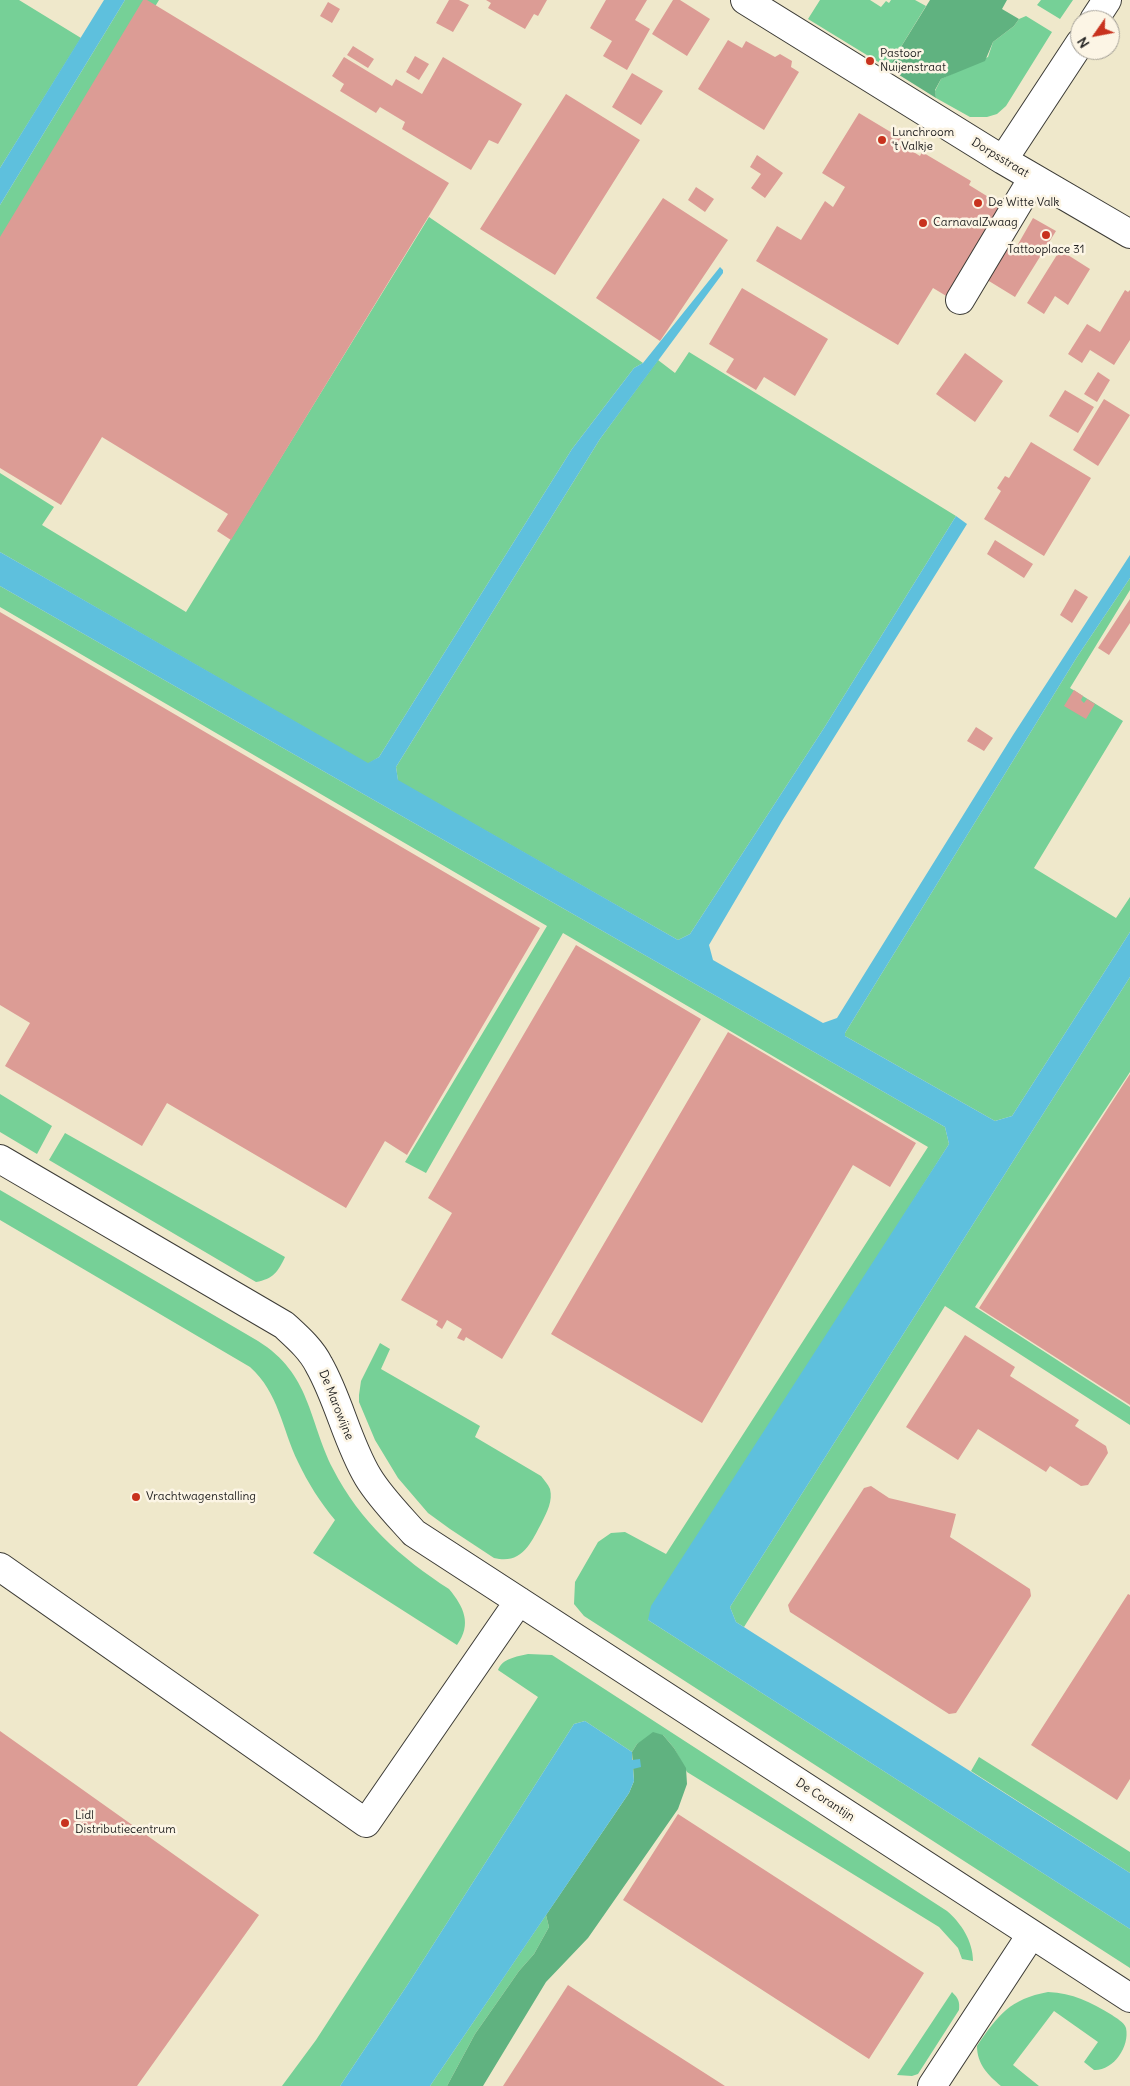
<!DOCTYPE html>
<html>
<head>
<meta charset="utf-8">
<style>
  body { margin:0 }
  #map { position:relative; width:1130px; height:2086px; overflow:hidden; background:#efe8cb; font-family:Delius,sans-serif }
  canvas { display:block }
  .north { position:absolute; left:1070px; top:10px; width:50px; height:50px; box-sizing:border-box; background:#fcf5e5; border:1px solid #a29e95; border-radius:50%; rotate:237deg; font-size:14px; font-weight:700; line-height:20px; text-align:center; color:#1c1c1c }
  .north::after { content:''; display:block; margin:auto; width:18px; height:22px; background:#c8321e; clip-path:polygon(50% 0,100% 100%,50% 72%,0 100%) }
</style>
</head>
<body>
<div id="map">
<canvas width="1130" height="2086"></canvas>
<div class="north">N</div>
</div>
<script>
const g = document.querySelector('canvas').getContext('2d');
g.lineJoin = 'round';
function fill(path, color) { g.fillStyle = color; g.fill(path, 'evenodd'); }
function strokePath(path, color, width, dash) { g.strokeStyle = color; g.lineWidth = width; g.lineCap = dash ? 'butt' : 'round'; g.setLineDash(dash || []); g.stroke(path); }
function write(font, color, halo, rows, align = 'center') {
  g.font = font + ' Delius,sans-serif'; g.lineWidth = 5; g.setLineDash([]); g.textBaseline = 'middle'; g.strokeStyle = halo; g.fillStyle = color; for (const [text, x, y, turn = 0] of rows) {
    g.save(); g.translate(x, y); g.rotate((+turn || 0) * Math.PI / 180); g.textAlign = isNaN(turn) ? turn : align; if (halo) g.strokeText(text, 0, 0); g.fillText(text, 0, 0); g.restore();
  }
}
fill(new Path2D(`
  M 0,0 L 19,0 L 81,38 L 0,168 Z
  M 125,0 L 159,0 L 0,262 L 0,205 Z
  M 820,0 L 870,0 L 881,7 L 886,1 L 889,3 L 891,0 L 915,0 L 926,6 L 888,68 L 808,19 Z
  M 1041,0 L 1073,0 L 1060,19 L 1037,5 Z
  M 1026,16 L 1052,32 L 1006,106 L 997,114 L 987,117 L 970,117 L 936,98 L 935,91 L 941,79 L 988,57 L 993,42 L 1014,26 L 1019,19 Z
  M 429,217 L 643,363 L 634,368 L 572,449 L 379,757 L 368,764 L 0,552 L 0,473 L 54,507 L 42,525 L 186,612 Z
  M 689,352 L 956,516 L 824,728 L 690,934 L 678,940 L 398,781 L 396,767 L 600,439 L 658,360 L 675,373 Z
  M 1130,578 L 1130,590 L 1070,688 L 1123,721 L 1034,868 L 1116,918 L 1130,897 L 1130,932 L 1012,1116 L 995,1121 L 845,1036 L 845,1033 L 1077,657 Z
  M 0,586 L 945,1127 L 949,1144 L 648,1620 L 1130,1929 L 1130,1968 L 584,1616 L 574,1604 L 575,1582 L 598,1542 L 611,1533 L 625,1532 L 666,1554 L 928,1147 L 563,933 L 426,1173 L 405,1162 L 547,926 L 0,607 Z
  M 1130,977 L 1130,1072 L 975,1307 L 1130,1407 L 1130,1425 L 945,1306 L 744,1627 L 736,1622 L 730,1607 Z
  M 0,1094 L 52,1126 L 37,1154 L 0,1132 Z
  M 65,1133 L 285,1257 C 278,1272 273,1279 256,1282 L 49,1160 Z
  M 0,1190 L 258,1341 C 311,1374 308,1419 333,1469 C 360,1522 401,1558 449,1589 C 464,1607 472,1624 457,1645 L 313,1553 L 335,1520 C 320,1502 308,1483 298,1462 C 282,1429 279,1393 250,1367 L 0,1220 Z
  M 380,1343 L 390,1349 L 381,1369 L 480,1426 L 475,1437 L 541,1476 C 544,1480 548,1484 550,1489 C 553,1501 547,1512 542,1522 C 531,1543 522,1565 494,1558 L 450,1529 L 428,1513 L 398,1478 L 375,1440 L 359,1402 L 359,1395 L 361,1381 Z
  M 528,1654 L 552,1655 L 947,1911 C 961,1923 973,1941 973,1961 L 962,1959 L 958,1948 L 939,1927 L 687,1772 L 674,1748 L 663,1735 L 637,1744 L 632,1752 L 585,1721 L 574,1724 L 408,1984 L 340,2086 L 282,2086 L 316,2040 L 538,1697 L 498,1670 C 503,1658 516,1657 528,1654 Z
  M 979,1757 L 1130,1852 L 1130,1873 L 971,1771 Z
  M 546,1915 L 549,1927 L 534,1954 L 519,1971 L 475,2034 L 447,2086 L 430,2086 Z
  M 952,1992 C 958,1998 960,2001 959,2010 L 918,2074 L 912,2076 L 897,2075 Z
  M 1048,1992 C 1073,1993 1090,2002 1112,2015 C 1116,2018 1124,2022 1126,2028 C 1130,2047 1113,2071 1094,2070 L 1084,2062 L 1098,2042 L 1054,2011 L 1013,2065 L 1039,2086 L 1001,2086 C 988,2075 977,2064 977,2046 C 998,2015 1010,1999 1048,1992 Z`), '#76d097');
fill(new Path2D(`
  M 930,0 L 1007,0 L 1002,9 L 1019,19 L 1014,26 L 993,42 L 985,61 L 941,79 L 935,90 L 936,98 L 888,68 Z
  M 653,1732 L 663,1735 L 674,1748 L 686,1768 L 687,1784 L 678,1809 L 588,1938 L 546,1982 L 483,2086 L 447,2086 L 475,2034 L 519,1971 L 534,1954 L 549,1927 L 546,1915 L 629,1793 L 634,1781 L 632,1752 L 637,1744 Z`), '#60b280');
fill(new Path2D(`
  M 104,0 L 125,0 L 0,205 L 0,168 Z
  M 720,267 L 723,270 L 723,273 L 600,439 L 396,767 L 398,780 L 678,940 L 690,934 L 824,728 L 956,516 L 967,524 L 782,821 L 709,945 L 713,960 L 823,1023 L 837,1018 L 1013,735 L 1130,555 L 1130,578 L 1077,657 L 845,1033 L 845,1036 L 995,1121 L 1012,1116 L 1130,932 L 1130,977 L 730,1607 L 736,1622 L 1130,1873 L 1130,1929 L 648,1620 L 651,1606 L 949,1144 L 945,1127 L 0,586 L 0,552 L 368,763 L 379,757 L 572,449 L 634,368 L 643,363 Z
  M 585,1721 L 632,1752 L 632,1760 L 640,1759 L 641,1767 L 633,1769 L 634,1781 L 629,1793 L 430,2086 L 340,2086 L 408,1984 L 574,1724 Z`), '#5ec0dd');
fill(new Path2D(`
  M 143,0 L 147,0 L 449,183 L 231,540 L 217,531 L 228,514 L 102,437 L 61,505 L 0,468 L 0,237 Z
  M 449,0 L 459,0 L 469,5 L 453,32 L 436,23 Z
  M 486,0 L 547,0 L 538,16 L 534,14 L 525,29 L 488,8 L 491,3 Z
  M 606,0 L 647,0 L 635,20 L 650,29 L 627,70 L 603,56 L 612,41 L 590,28 Z
  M 673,0 L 680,0 L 710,19 L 687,56 L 652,34 Z
  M 328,2 L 340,9 L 332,23 L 320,16 Z
  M 728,40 L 742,48 L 746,41 L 775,57 L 780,54 L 792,61 L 791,67 L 799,72 L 764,130 L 698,89 Z
  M 353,46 L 374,59 L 368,68 L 347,55 Z
  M 415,56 L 429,64 L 419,80 L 406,72 Z
  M 344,57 L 392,86 L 396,79 L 422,94 L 443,57 L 522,104 L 498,144 L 489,140 L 471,170 L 402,129 L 405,122 L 380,107 L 376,113 L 340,91 L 344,84 L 332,76 Z
  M 632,73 L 663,91 L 641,125 L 612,107 Z
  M 566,94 L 640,140 L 555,275 L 480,229 Z
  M 859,113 L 904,140 L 902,145 L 920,156 L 922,152 L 971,181 L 969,185 L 1003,206 L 948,297 L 933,288 L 898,345 L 756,261 L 777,226 L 801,240 L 825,201 L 833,207 L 845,187 L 822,173 Z
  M 757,155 L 783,173 L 765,198 L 751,188 L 761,174 L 750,167 Z
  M 696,187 L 714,199 L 705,212 L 688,200 Z
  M 663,198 L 728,240 L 660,341 L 596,298 Z
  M 1033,218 L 1056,231 L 1015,297 L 984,278 L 1002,246 L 1013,253 Z
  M 1060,250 L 1090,269 L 1068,305 L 1055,296 L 1044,314 L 1027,303 Z
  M 742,288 L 828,339 L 795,396 L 764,377 L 756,390 L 726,372 L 734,359 L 709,344 Z
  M 1125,290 L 1128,292 L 1130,290 L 1130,340 L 1114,365 L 1090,350 L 1082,363 L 1068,354 L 1087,324 L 1100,332 Z
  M 965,353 L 1003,381 L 975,422 L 936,394 Z
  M 1098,372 L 1110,380 L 1097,402 L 1084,394 Z
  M 1065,390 L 1094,407 L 1078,433 L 1049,416 Z
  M 1104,399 L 1130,415 L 1098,466 L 1073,450 Z
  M 1031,442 L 1091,478 L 1044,556 L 984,519 L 1001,491 L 997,488 L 1005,476 L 1009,478 Z
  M 995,540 L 1033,564 L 1024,578 L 987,554 Z
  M 1075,589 L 1088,597 L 1072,623 L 1060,615 Z
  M 1130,599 L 1130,623 L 1109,655 L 1098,648 Z
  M 0,612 L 540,928 L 407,1155 L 385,1141 L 346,1208 L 167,1103 L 142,1146 L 5,1066 L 30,1023 L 0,1005 Z
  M 1074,690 L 1083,696 L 1081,700 L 1084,703 L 1087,699 L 1095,704 L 1086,719 L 1064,706 Z
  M 976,727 L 993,738 L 984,751 L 967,741 Z
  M 576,945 L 701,1019 L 502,1359 L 466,1337 L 464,1341 L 457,1338 L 462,1329 L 447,1320 L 442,1329 L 436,1325 L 438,1321 L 401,1300 L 452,1213 L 428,1198 Z
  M 728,1032 L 916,1143 L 890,1187 L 853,1165 L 702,1423 L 551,1334 Z
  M 1130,1074 L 1130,1405 L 979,1308 Z
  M 965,1335 L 1015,1367 L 1010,1376 L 1079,1420 L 1075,1426 L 1106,1446 L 1108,1453 L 1088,1485 L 1081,1486 L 1050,1466 L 1046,1472 L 978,1429 L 958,1460 L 906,1427 Z
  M 871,1486 L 889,1498 L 956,1514 L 950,1537 L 1030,1589 L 1031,1596 L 956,1713 L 949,1714 L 790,1612 L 788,1605 L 864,1488 Z
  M 1128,1594 L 1130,1595 L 1130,1779 L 1117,1800 L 1031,1745 Z
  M 0,1731 L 259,1915 L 137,2086 L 0,2086 Z
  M 678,1814 L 924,1973 L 869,2059 L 623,1900 Z
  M 568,1985 L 628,2024 L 725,2086 L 503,2086 Z`), '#dc9c95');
const minor = new Path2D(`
  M 745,0 L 1003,160 L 1130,234
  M 1094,20 L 1107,0
  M 1003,160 L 1080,43
  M 960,300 L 1033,178
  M 0,1159 L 284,1325 C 297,1337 311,1349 319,1365 C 339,1400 347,1442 368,1477 C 380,1497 398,1515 414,1533 L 1130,1998
  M 0,1567 L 366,1823 L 519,1601
  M 932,2086 L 1031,1935`);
strokePath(minor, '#3c3b36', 30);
strokePath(minor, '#fff', 28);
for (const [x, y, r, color] of [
  [870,61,5,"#c8321e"],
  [882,140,5,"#c8321e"],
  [978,203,5,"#c8321e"],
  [923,223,5,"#c8321e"],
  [1046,235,5,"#c8321e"],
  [136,1497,5,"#c8321e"],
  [65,1823,5,"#c8321e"]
]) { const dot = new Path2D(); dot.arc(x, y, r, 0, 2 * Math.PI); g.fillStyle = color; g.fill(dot); strokePath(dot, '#fcf5e5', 2); }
write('12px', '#1c1c1c', '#fcf5e5', [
  ["Pastoor",880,54],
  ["Nuijenstraat",880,68],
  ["Lunchroom",892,133],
  ["'t Valkje",892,147],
  ["De Witte Valk",988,203],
  ["CarnavalZwaag",933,223],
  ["Tattooplace 31",1046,250,"center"],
  ["Vrachtwagenstalling",146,1497],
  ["Lidl",75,1816],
  ["Distributiecentrum",75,1830]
], 'left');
write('12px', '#1c1c1c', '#fcf5e5', [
  ["Dorpsstraat",1000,158,31],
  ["De Marowijne",336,1405,68],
  ["De Corantijn",825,1800,33]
]);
</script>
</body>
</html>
